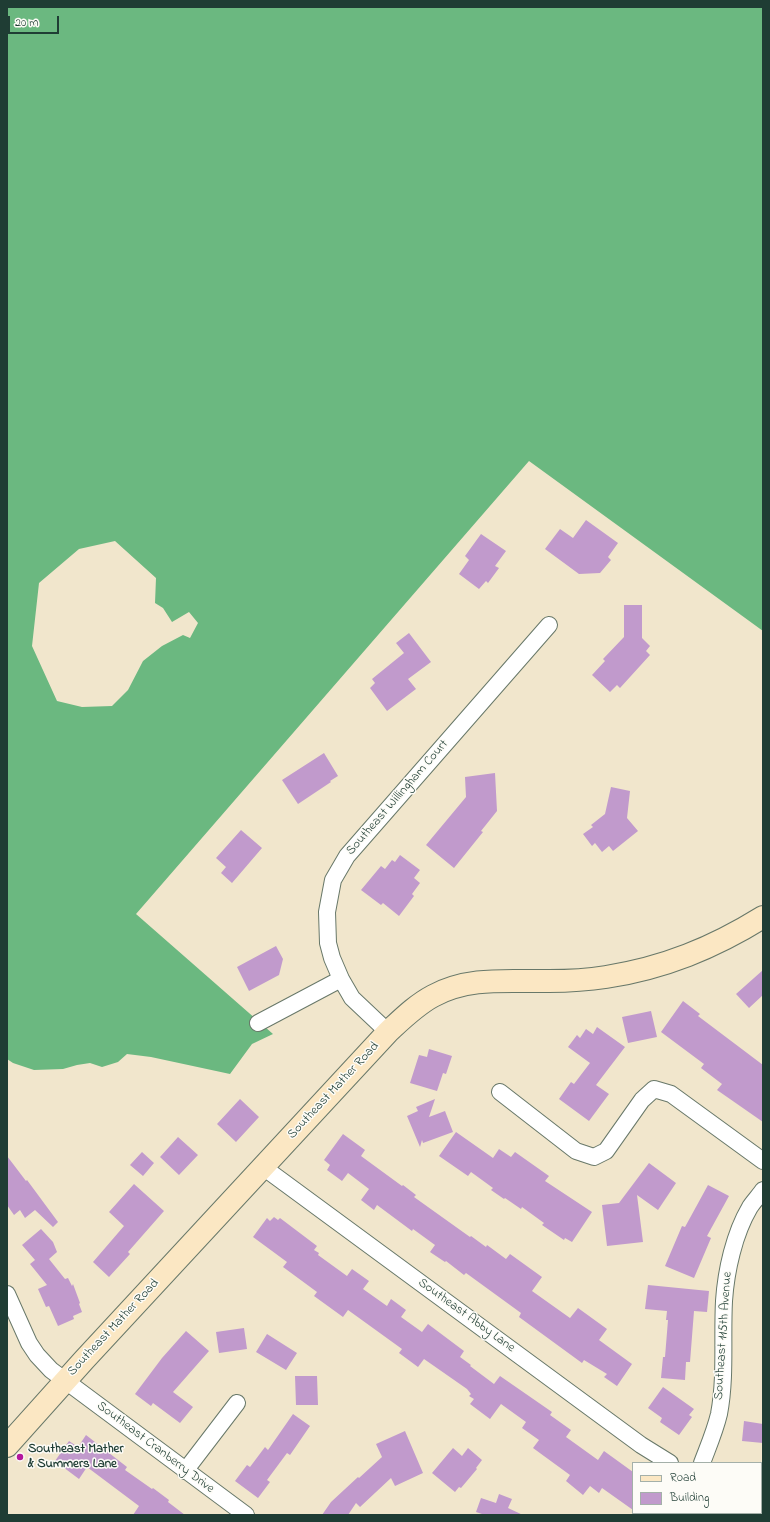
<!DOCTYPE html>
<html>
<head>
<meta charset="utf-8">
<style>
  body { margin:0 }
  #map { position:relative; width:770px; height:1522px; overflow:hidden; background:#f1e6cc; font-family:"Indie Flower",sans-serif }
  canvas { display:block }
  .frame { position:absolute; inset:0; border:8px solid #1f3d34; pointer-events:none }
  .legend { position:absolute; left:632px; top:1462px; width:130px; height:52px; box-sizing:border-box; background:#fdfcf7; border:1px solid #a4b0a9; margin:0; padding:5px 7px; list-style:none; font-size:12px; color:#1f3d34 }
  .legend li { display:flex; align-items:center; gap:8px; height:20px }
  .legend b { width:20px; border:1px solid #a4b0a9 }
  .scale { position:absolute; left:8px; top:16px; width:51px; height:18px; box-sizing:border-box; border:2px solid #1f3d34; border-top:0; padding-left:5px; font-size:12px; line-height:14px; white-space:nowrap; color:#1f3d34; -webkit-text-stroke:3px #fdfcf7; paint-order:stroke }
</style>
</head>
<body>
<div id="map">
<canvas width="770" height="1522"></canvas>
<div class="frame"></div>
<ul class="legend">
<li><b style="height:5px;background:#fbe7c3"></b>Road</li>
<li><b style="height:11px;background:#c19acc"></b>Building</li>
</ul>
<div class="scale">20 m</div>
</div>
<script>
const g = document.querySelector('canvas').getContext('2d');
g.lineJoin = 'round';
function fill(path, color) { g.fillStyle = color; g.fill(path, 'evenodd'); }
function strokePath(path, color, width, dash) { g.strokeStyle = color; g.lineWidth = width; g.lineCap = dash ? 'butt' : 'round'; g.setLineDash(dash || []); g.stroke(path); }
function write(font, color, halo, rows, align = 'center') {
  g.font = font + ' "Indie Flower",sans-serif'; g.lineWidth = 3; g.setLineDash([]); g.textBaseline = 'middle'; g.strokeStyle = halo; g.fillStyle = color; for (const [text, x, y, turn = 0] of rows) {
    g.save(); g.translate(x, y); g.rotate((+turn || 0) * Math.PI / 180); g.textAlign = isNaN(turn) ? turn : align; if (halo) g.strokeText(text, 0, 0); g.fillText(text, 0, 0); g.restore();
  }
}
fill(new Path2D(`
  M 7,7 L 763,7 L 763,631 L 529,461 L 136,914 L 273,1034 L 252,1044 L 230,1074 L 151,1057 L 127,1054 L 118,1062 L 102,1067 L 90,1063 L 77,1065 L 63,1069 L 34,1070 L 13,1063 L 7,1059 ZM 115,541 L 156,578 L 155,603 L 163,608 L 172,622 L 189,612 L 198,623 L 190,638 L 183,635 L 162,646 L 143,661 L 128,690 L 112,706 L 82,707 L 57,701 L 32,646 L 39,583 L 79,549 Z`), '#6bb880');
fill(new Path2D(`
  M 586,520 L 618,543 L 608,557 L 611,560 L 600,573 L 579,574 L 545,549 L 560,529 L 573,538 Z
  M 481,534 L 506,551 L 495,566 L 499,568 L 488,583 L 486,581 L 479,589 L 459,574 L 469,560 L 465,556 Z
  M 624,605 L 642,605 L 642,638 L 650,646 L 646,651 L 650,655 L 620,688 L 617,685 L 610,692 L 592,675 L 605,661 L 603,659 L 624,637 Z
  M 409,633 L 431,662 L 408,679 L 416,689 L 387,711 L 370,688 L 375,683 L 372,679 L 404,653 L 396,643 Z
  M 324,753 L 338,776 L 330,781 L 331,782 L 298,804 L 282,780 Z
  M 495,773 L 497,811 L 481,831 L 483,832 L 454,868 L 426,845 L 466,797 L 465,777 Z
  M 611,787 L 630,791 L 627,818 L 638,831 L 613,851 L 609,846 L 602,852 L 595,843 L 592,846 L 583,834 L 593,827 L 591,825 L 605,814 Z
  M 241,830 L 262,848 L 232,883 L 221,873 L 226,867 L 216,858 Z
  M 400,855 L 420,870 L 414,878 L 420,883 L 412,894 L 414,896 L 399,916 L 383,903 L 381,905 L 361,890 L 381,866 L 385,869 L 392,860 L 395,862 Z
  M 276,946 L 283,959 L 279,975 L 249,991 L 237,967 Z
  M 763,970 L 763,995 L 749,1008 L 736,994 Z
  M 683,1001 L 700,1014 L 698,1016 L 763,1065 L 763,1122 L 717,1090 L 722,1084 L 701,1068 L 704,1064 L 661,1032 Z
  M 651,1011 L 657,1037 L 628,1043 L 622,1017 Z
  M 597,1027 L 625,1047 L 596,1085 L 609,1094 L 589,1121 L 559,1099 L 571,1082 L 574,1084 L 590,1063 L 568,1047 L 577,1035 L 580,1038 L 586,1029 L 593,1034 Z
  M 429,1049 L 452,1056 L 446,1074 L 443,1073 L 437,1091 L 410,1083 L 419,1055 L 427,1057 Z
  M 240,1099 L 259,1117 L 236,1142 L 217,1124 Z
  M 435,1099 L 429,1117 L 445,1111 L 453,1132 L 423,1143 L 422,1140 L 420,1147 L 407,1116 L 418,1111 L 416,1107 Z
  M 456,1132 L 493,1158 L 499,1149 L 511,1157 L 515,1152 L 549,1176 L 545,1181 L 592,1212 L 572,1242 L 565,1238 L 564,1240 L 542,1225 L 544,1223 L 522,1207 L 521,1209 L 505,1198 L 504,1199 L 491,1190 L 493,1188 L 471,1172 L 468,1176 L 439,1156 Z
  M 343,1134 L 365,1150 L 361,1156 L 402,1186 L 403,1185 L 416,1195 L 414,1197 L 470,1237 L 471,1236 L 486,1247 L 487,1245 L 506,1259 L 510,1254 L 542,1277 L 532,1291 L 570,1318 L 578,1308 L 607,1329 L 599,1340 L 632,1364 L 617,1386 L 604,1377 L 607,1374 L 584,1360 L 582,1363 L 519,1317 L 521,1313 L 466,1273 L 464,1275 L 446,1261 L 445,1262 L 430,1252 L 435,1245 L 413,1229 L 412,1231 L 377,1205 L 374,1210 L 361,1200 L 369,1189 L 348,1173 L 342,1181 L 327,1170 L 330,1165 L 324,1160 Z
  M 178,1137 L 198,1155 L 179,1175 L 160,1157 Z
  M 142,1152 L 154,1163 L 143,1176 L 130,1165 Z
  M 7,1156 L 26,1181 L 27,1180 L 58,1222 L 53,1227 L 35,1210 L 25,1218 L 20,1210 L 14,1215 L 7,1205 Z
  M 649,1163 L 676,1183 L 658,1210 L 637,1195 L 643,1242 L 607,1246 L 602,1205 L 619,1203 Z
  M 134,1184 L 164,1211 L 128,1252 L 130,1254 L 109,1277 L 93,1262 L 124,1226 L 109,1212 Z
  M 708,1185 L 729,1196 L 707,1236 L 711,1238 L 694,1278 L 665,1266 L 682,1226 L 685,1227 Z
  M 274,1217 L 278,1220 L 280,1218 L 317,1246 L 314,1250 L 319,1253 L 318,1255 L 347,1276 L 352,1269 L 369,1281 L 363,1289 L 387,1306 L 391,1299 L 406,1310 L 401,1317 L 422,1332 L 428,1324 L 464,1351 L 460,1357 L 471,1365 L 470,1366 L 494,1384 L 500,1376 L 552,1412 L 550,1415 L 571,1430 L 566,1437 L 598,1460 L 604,1451 L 633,1472 L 633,1510 L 602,1488 L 599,1493 L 590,1486 L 583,1495 L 566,1481 L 570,1475 L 533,1448 L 539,1440 L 522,1428 L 526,1422 L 501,1404 L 490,1419 L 470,1404 L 474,1399 L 469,1396 L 471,1394 L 467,1389 L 424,1359 L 418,1367 L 399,1353 L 402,1349 L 348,1310 L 343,1317 L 314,1296 L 317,1292 L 283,1267 L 287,1262 L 253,1237 L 267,1218 L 270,1221 Z
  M 41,1229 L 53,1242 L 57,1252 L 49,1259 L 65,1279 L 68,1278 L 72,1286 L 73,1284 L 80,1303 L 79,1304 L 82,1312 L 73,1316 L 74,1319 L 58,1326 L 49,1306 L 46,1307 L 38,1289 L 47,1285 L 30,1264 L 35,1260 L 22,1245 Z
  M 648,1285 L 709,1291 L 707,1312 L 694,1311 L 690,1362 L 686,1362 L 685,1380 L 661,1378 L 663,1357 L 665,1357 L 668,1320 L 666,1320 L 667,1311 L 645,1309 Z
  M 244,1328 L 247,1349 L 219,1353 L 216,1332 Z
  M 186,1331 L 209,1351 L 173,1392 L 193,1407 L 180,1423 L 153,1403 L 151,1406 L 135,1394 L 162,1358 Z
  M 267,1334 L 297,1353 L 286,1370 L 256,1352 Z
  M 295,1376 L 317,1376 L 318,1405 L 296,1405 Z
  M 663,1387 L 694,1409 L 689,1415 L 692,1417 L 679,1435 L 660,1422 L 662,1418 L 648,1408 Z
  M 293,1414 L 310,1426 L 290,1455 L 287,1453 L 267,1480 L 270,1482 L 258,1498 L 235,1481 L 247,1465 L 250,1467 L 265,1447 L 268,1450 Z
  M 744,1421 L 763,1424 L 763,1443 L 742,1441 Z
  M 405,1431 L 423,1473 L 395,1486 L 391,1478 L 360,1507 L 356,1503 L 348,1515 L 322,1515 L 331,1502 L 358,1477 L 359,1478 L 382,1457 L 376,1444 Z
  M 86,1435 L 127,1467 L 125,1470 L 152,1489 L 153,1488 L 169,1500 L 168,1502 L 185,1515 L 133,1515 L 139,1506 L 87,1467 L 79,1479 L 55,1461 L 69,1441 L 78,1447 Z
  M 453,1448 L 462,1456 L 468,1448 L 482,1460 L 476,1468 L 477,1469 L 461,1488 L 459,1487 L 455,1492 L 432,1473 Z
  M 499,1494 L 512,1499 L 508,1508 L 523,1515 L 485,1515 L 476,1512 L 481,1498 L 496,1503 Z`), '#c19acc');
const street = new Path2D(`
  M 258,1023 L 341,979
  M 388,1032 L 352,998 L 341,979 L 332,958 L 328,943 L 327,912 L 333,880 L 347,856 L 549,625
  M 500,1092 L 576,1151 L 594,1157 L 606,1151 L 642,1100 L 654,1089 L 671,1094 L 763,1161
  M 263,1167 L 641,1445 L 670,1463
  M 7,1294 L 29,1343 L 37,1355 L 51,1370 L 246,1515
  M 702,1463 C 708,1447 715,1431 719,1414 C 726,1377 722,1339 724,1301 C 726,1271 734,1234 750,1207 C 754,1201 759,1196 763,1190
  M 185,1471 L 237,1403
  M 761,1490 L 763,1491
  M 673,1515 L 674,1513`);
const secondary = new Path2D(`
  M 7,1446 L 84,1360 L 388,1032 C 402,1019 416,1005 433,996 C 470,976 509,982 549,981 C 568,981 587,980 606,977 C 664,968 713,948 763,917`);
strokePath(street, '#687869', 18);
strokePath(secondary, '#687869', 24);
strokePath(street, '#fff', 16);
strokePath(secondary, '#fbe7c3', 22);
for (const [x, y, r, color] of [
  [20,1457,4,"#b5179e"]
]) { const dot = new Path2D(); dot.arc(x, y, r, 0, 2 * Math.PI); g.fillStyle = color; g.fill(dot); strokePath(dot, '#fdfcf7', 1.5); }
write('13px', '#1f3d34', '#fdfcf7', [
  ["Southeast Willingham Court",398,798,-49],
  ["Southeast Mather Road",334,1091,-47],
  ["Southeast Abby Lane",466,1316,36],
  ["Southeast Mather Road",114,1328,-47],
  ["Southeast 115th Avenue",724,1336,-86],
  ["Southeast Cranberry Drive",155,1448,37]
]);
write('bold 13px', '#1f3d34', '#fdfcf7', [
  ["Southeast Mather",28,1450],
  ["& Summers Lane",28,1465]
], 'left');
</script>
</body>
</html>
